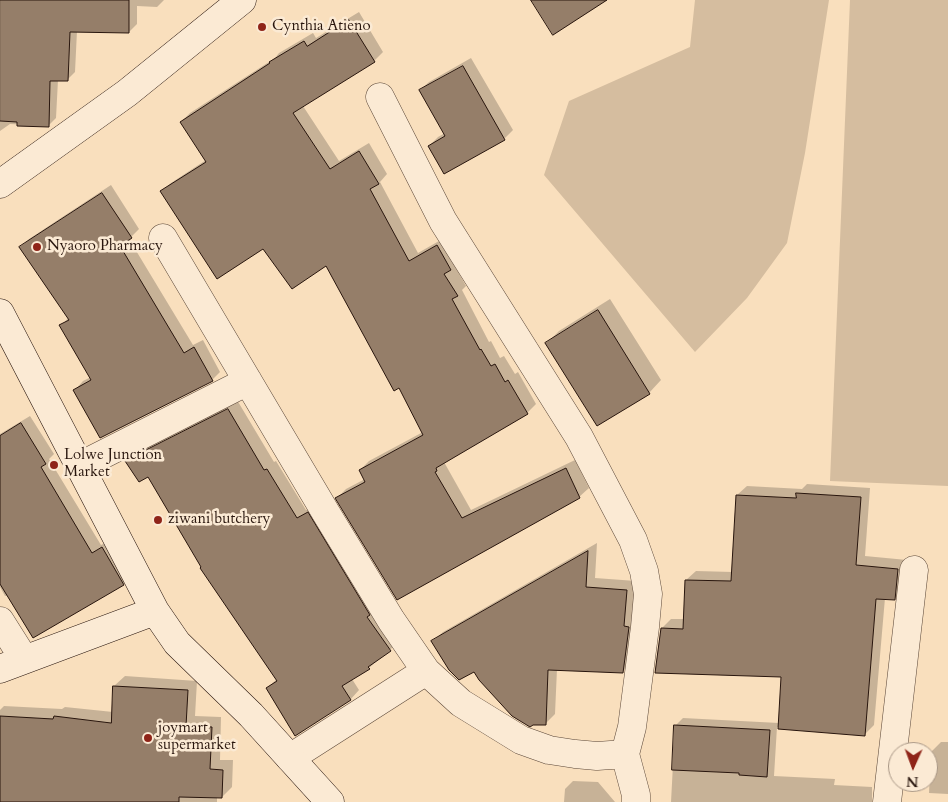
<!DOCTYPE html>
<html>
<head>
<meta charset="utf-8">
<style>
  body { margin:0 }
  #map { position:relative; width:948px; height:802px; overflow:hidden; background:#f9dfbd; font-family:Cardo,serif }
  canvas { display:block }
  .north { position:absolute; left:888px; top:742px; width:50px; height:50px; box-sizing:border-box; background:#fbead4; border:1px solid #a79584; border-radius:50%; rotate:182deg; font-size:14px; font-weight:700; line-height:20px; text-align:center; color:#28150d }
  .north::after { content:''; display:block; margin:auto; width:18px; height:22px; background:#8f2418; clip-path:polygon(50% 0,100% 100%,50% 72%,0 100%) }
</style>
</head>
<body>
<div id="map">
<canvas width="948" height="802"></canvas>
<div class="north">N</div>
</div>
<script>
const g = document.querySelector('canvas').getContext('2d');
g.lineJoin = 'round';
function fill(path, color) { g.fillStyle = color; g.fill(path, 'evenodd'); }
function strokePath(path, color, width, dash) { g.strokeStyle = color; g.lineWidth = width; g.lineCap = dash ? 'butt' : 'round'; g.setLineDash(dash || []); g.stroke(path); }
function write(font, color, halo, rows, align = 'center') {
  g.font = font + ' Cardo,serif'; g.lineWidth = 5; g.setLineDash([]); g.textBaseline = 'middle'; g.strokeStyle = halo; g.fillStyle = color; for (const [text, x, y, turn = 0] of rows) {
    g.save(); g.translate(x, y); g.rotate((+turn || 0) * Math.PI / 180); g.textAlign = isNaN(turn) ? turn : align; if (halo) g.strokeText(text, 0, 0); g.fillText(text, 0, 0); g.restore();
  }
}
fill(new Path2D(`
  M 695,0 L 829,0 L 805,153 L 787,243 L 747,298 L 695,352 L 544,175 L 569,101 L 690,47 Z
  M 850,0 L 948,0 L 948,486 L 830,481 Z`), '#d5bd9f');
fill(new Path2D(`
  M 0,0 L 164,0 L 157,7 L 137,6 L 137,24 L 129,32 L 77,31 L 75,72 L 67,80 L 58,80 L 56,118 L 48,126 L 10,124 L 0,131 Z
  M 359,12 L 383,52 L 374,61 L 303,106 L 339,161 L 369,143 L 387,174 L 380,182 L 418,253 L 446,237 L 459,260 L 454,265 L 466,286 L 462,290 L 489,342 L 491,341 L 500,358 L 504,356 L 515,374 L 518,372 L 536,404 L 527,413 L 444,462 L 471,510 L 575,460 L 589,488 L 579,497 L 398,598 L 337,498 L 346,489 L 365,479 L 360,470 L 369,461 L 423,432 L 399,386 L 326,264 L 264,247 L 161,192 L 171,183 L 206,160 L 181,122 L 190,113 L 275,58 L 279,53 L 313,33 L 316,38 Z
  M 471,58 L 513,130 L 504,139 L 445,172 L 429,146 L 438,137 L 445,133 L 420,90 L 429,82 Z
  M 111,185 L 139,229 L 129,239 L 193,345 L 203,340 L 220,372 L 212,380 L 75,390 L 83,381 L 91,377 L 61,326 L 69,317 L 21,247 L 29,239 Z
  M 610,299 L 661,380 L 649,393 L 547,343 L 559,331 Z
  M 237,400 L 274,462 L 276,461 L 306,510 L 317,504 L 400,641 L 369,668 L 352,679 L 359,690 L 350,700 L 267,688 L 277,679 L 148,475 L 127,461 L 136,452 Z
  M 30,416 L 54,454 L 49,459 L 101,545 L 111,540 L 132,576 L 123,584 L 5,596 L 0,587 L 0,434 Z
  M 807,484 L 870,488 L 865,556 L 907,560 L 904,590 L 894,599 L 885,598 L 874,725 L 864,735 L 777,727 L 774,776 L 835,779 L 834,785 L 872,787 L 872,802 L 671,802 L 675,726 L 683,718 L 779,723 L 782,676 L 662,628 L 671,619 L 685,619 L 686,580 L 696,571 L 733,572 L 737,495 L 747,486 L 802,489 Z
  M 597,543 L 595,578 L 636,581 L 633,661 L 623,671 L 557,669 L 555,714 L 545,724 L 475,670 L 433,641 L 443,632 Z
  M 125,676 L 197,681 L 195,716 L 221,717 L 220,760 L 233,760 L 232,787 L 222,797 L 217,797 L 217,802 L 0,802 L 0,710 L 4,706 L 62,709 L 65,707 L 113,712 L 114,686 Z
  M 941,742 L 948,742 L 948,794 L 929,793 L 931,752 Z
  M 573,781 L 598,782 L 615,802 L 564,802 L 565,789 Z`), '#0003');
const building = new Path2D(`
  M 0,0 L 129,0 L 129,33 L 70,32 L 68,81 L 50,81 L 49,127 L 17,126 L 17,122 L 0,121 Z
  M 531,0 L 607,0 L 553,35 Z
  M 349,20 L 375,62 L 293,113 L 330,169 L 359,151 L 379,184 L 370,189 L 409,261 L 437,245 L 451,270 L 444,274 L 458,296 L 452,299 L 480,350 L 481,349 L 491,366 L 495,364 L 505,382 L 508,380 L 528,414 L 436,468 L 437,471 L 435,472 L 462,518 L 566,468 L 580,498 L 397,600 L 335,498 L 365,482 L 359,470 L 423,435 L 399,388 L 394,391 L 326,266 L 292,289 L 263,249 L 217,279 L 160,191 L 206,162 L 180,122 L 270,63 L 269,62 L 304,41 L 307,46 Z
  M 463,66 L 505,140 L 444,174 L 428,146 L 445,136 L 419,90 Z
  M 102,193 L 132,238 L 120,246 L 184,353 L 194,347 L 213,381 L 100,438 L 73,390 L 91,380 L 59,325 L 69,320 L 19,247 Z
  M 598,310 L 650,394 L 597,426 L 545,343 Z
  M 228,409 L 264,470 L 267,469 L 297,518 L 308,512 L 370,615 L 367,617 L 391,651 L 368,667 L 370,669 L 342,686 L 351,700 L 295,736 L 266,688 L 277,681 L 200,568 L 201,567 L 148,477 L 139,482 L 125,461 Z
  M 21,423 L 46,464 L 41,467 L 92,553 L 102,547 L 124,585 L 33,638 L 0,584 L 0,436 Z
  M 796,493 L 861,497 L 856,565 L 898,569 L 895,600 L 876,599 L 865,736 L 778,729 L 781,677 L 655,673 L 661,628 L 683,629 L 685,580 L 731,581 L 736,495 L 796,498 Z
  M 588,551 L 586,587 L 627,590 L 624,626 L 629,627 L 623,673 L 548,670 L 546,725 L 533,725 L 530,727 L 512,716 L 479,680 L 474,672 L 459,680 L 449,670 L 431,641 Z
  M 113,686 L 188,690 L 186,726 L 212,727 L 210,769 L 223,770 L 222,798 L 179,797 L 179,802 L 0,802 L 0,716 L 53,719 L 54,716 L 111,723 Z
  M 674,725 L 770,730 L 767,777 L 739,775 L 739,773 L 672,770 Z`);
fill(building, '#957e69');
strokePath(building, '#28150d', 1);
const street = new Path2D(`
  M 380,97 L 443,221 L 579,437 L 633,540 L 644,571 L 648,594 L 645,627 L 632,727 L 625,754 L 636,795 L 636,802
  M 163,238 L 326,513 L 391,620 L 426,671 L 461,703 L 521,740 L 549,750 L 575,754 L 597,756 L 625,754
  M 80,466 L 248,381
  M 0,621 L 24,659
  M 290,758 L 426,671
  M 887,802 L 914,570`);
const secondary = new Path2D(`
  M 0,184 L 127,93 L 242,0
  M 0,313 L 155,611 L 177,643 L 251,715 L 330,802
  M 0,669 L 155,611`);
strokePath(street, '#5c4839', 29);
strokePath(secondary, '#28150d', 29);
strokePath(street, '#fbead4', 28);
strokePath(secondary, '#fbead4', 28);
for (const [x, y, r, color] of [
  [262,27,5,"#8f2418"],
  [37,247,5,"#8f2418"],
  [54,465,5,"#8f2418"],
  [158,520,5,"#8f2418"],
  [148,738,5,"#8f2418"]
]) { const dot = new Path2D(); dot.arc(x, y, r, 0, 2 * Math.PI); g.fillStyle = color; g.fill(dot); strokePath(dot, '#fbead4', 2); }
write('15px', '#28150d', '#fbead4', [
  ["Cynthia Atieno",272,27],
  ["Nyaoro Pharmacy",47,247],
  ["Lolwe Junction",64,456],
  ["Market",64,473],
  ["ziwani butchery",168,520],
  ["joymart",158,729],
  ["supermarket",158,746]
], 'left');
</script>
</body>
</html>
